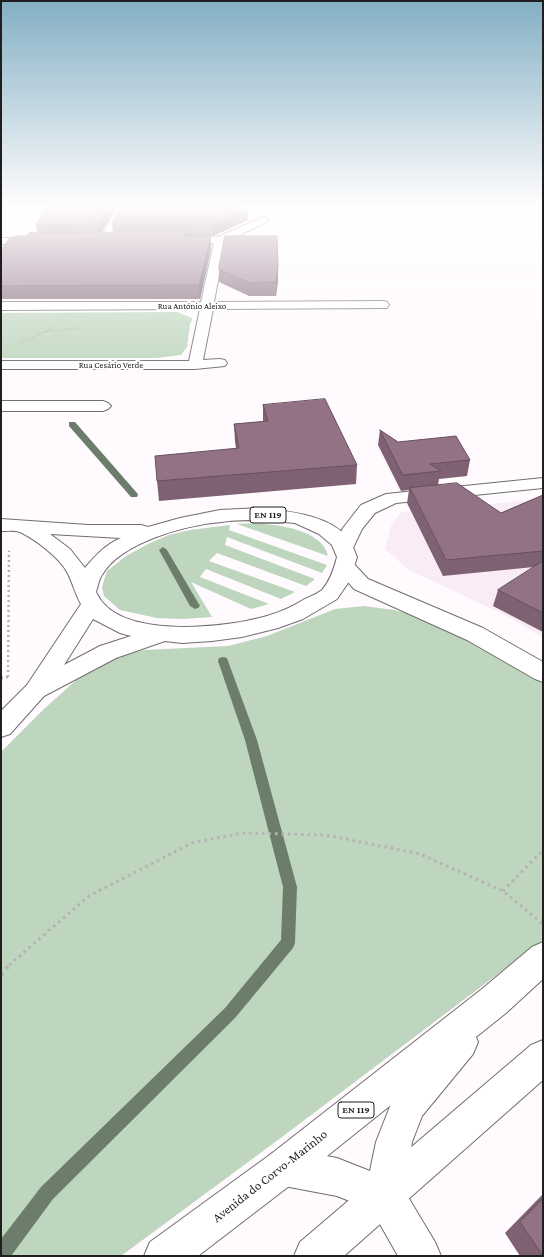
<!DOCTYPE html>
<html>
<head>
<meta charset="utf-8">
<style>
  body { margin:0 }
  #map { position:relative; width:544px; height:1257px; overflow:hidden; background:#fffafd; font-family:"Crimson Pro",serif }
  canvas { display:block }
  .frame { position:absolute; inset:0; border:2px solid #201e1f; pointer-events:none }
</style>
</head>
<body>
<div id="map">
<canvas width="544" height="1257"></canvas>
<div class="frame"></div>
</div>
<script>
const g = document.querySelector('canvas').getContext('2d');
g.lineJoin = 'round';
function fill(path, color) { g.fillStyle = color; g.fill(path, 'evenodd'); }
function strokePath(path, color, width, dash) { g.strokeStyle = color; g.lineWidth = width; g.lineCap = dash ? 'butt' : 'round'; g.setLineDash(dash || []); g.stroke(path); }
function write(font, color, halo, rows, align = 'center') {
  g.font = font + ' "Crimson Pro",serif'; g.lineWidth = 4; g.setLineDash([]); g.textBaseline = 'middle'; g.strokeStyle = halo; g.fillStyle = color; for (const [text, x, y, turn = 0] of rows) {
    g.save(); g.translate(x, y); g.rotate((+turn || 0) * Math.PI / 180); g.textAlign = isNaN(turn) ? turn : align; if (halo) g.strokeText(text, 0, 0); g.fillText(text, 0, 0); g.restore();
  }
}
fill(new Path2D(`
  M 543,499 L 543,638 L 507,616 L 409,570 L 385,549 L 392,523 L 402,512 Z`), '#f9ecf4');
fill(new Path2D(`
  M 177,312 L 192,318 L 192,320 L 190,324 L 187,347 L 181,355 L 157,358 L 1,358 L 1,313 Z
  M 237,524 C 263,522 322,526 328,556 Z
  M 230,525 L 229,530 L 327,565 L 322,573 L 227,537 L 225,545 L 315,579 L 306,586 L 217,553 L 209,561 L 295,592 L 281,599 L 206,569 L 200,577 L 269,604 L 251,609 L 191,582 L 212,617 L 183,619 L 157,618 L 120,610 L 104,596 L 102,587 L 107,571 L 126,556 L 150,543 L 169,535 L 190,530 Z
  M 364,606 L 394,610 L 435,620 L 543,681 L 543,940 L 278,1140 L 121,1256 L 1,1256 L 1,752 L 44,709 L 84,673 L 115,657 L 144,650 L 228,646 L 267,636 L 335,609 Z`), '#bed6bd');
fill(new Path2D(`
  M 69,422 L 75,422 L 137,493 L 138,495 L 137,497 L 131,497 L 69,426 Z
  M 163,547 L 167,550 L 200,606 L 198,608 L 195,609 L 190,606 L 159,550 Z
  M 223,657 L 227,658 L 228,661 L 257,740 L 297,887 L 295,943 L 293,948 L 235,1018 L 53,1199 L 11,1256 L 1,1256 L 1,1239 L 41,1187 L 225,1008 L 281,940 L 283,887 L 245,740 L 218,661 L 219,658 Z`), '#6c7e6b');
const minor = new Path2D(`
  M 119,205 L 129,205 L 108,242 L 100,242 L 99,240 Z
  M 263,217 L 267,218 L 268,220 L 267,222 L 225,242 L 214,302 L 383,301 L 387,302 L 389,305 L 387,308 L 213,309 L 203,360 L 220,359 L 225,360 L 227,363 L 225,366 L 195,369 L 1,369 L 1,361 L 189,361 L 200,309 L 1,310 L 1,302 L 201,302 L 214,243 L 180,243 L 176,242 L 175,240 L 176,238 L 218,237 Z
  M 1,238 L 38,238 L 43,241 L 38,244 L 1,244 Z
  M 1,401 L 103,401 L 108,403 L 111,406 L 108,409 L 103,411 L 1,411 Z
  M 461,1025 L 473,1030 L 478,1042 L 473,1054 L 422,1116 L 412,1142 L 405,1192 L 435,1242 L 441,1256 L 398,1256 L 372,1210 L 337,1196 L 284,1186 L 271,1180 L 265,1167 L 271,1154 L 284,1148 L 337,1158 L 370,1171 L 376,1142 L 396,1091 L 449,1030 Z`);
const tertiary = new Path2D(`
  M 543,478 L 543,488 L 396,503 L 375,513 L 362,529 L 351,552 L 344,554 L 337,552 L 334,548 L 343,528 L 361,505 L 386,494 Z
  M 345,560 L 352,562 L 368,579 L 483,628 L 543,662 L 543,682 L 535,679 L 467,640 L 354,589 L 335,567 L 338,562 Z`);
const primary = new Path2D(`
  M 261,508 C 291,512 325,514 348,537 C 352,542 354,551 357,557 L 350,580 L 337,599 L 303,619 L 278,628 L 242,637 L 212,641 L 182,643 L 165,641 L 116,658 L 44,696 L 10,734 L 1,737 L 1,711 L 27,685 L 81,604 C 75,594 73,583 67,572 C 60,558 35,539 20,532 C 15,530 7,531 1,531 L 1,519 L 88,525 L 141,525 L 148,527 L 180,518 L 220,510 ZM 261,520 L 295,523 L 319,534 L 332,545 L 337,557 C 334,569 330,581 322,590 C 317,594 309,597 303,600 C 292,607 280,612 267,616 C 226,628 119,640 97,594 L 96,592 C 98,586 99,579 102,575 C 121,542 186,525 221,522 C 234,520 248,520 261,520 ZM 50,534 L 121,538 C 106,544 95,556 85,568 L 70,549 ZM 93,619 L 120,633 L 131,636 L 100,646 L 64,665 Z
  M 543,942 L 543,979 L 506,1013 L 297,1180 L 198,1256 L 144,1256 L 150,1242 L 271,1154 L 482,989 L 532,947 Z
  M 543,1040 L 543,1080 L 344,1256 L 294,1256 L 300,1242 L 531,1045 Z`);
strokePath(minor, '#726d70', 2);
strokePath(tertiary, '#726d70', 2);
strokePath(primary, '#726d70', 2);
strokePath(new Path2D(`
  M 43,332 L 80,328
  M 20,343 L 52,328`), '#b6b2b4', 1.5, [1.5, 2]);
strokePath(new Path2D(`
  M 9,552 L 9,548`), '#b6b2b4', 2, [1.5, 2.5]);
strokePath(new Path2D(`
  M 8,677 L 9,551
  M 1,678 L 8,677`), '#b6b2b4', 2.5, [2, 3]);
strokePath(new Path2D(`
  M 503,891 L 543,850
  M 9,965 L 89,896 L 192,843 L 242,833 L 326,835 L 420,854 L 503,891 L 543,924`), '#b6b2b4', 3, [2.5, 4]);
strokePath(new Path2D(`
  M 1,975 L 10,964`), '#b6b2b4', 4, [3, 5]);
fill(minor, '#fff');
fill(tertiary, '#fff');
fill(primary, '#fff');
fill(new Path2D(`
  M 49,205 L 118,205 L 101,233 L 113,233 L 112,224 L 247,209 L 248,220 L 213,236 L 191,236 L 211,236 L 211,249 L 200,299 L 1,299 L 1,250 L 27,236 L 37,233 L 36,225 Z
  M 278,266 L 278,280 L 276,296 L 249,296 L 219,282 L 219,269 Z
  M 263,405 L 357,465 L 356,484 L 159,501 L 157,481 L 236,448 L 235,442 L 234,424 L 263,422 Z
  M 380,430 L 398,442 L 470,460 L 467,476 L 439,479 L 438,485 L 501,513 L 543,495 L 543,632 L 493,606 L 498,590 L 534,567 L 443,576 L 407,503 L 409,490 L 401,491 L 378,445 Z
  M 543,1194 L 543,1256 L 520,1256 L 505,1233 Z`), '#7e6273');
fill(new Path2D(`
  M 110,205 L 118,205 L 99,236 L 97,224 Z
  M 247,209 L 248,220 L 213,236 L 212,224 Z
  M 191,232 L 192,245 L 182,236 Z
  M 211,236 L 211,249 L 200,299 L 199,285 Z
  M 278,266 L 278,280 L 276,296 L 276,282 Z`), '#67505e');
const building = new Path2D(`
  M 49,205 L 110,205 L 97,224 L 36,225 Z
  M 123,205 L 231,205 L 247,209 L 212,224 L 112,224 Z
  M 191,232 L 182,236 L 211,236 L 199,285 L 1,286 L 1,250 L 10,238 L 17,236 L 27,236 L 29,233 Z
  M 225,236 L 277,236 L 278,266 L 276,282 L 249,283 L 219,269 Z
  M 325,399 L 357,465 L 157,481 L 155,456 L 239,448 L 234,424 L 268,421 L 263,405 Z
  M 380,430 L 398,442 L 456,436 L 470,460 L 430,464 L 441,471 L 403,475 Z
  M 457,483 L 501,513 L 543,495 L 543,551 L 446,560 L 410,488 Z
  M 543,561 L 543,613 L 498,590 Z
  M 543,1199 L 543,1256 L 520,1222 Z`);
fill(building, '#937286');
strokePath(building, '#67505e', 1);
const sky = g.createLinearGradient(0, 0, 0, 381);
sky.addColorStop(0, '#83afc3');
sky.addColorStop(0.54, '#fffdfe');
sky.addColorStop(1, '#fffdfe00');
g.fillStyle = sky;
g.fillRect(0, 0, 544, 381);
write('9px', '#201e1f', '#fff', [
  ["Rua António Aleixo",192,306],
  ["Rua Cesário Verde",111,365]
]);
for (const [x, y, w] of [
  [268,515,36],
  [356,1110,36]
]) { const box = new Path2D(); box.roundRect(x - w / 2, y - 8, w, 16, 3); g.fillStyle = '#fff'; g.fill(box); strokePath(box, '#201e1f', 1); }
write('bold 10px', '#201e1f', null, [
  ["EN 119",268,515],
  ["EN 119",356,1110]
]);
write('13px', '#201e1f', '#fff', [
  ["Avenida do Corvo-Marinho",270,1176,-38]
]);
</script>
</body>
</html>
